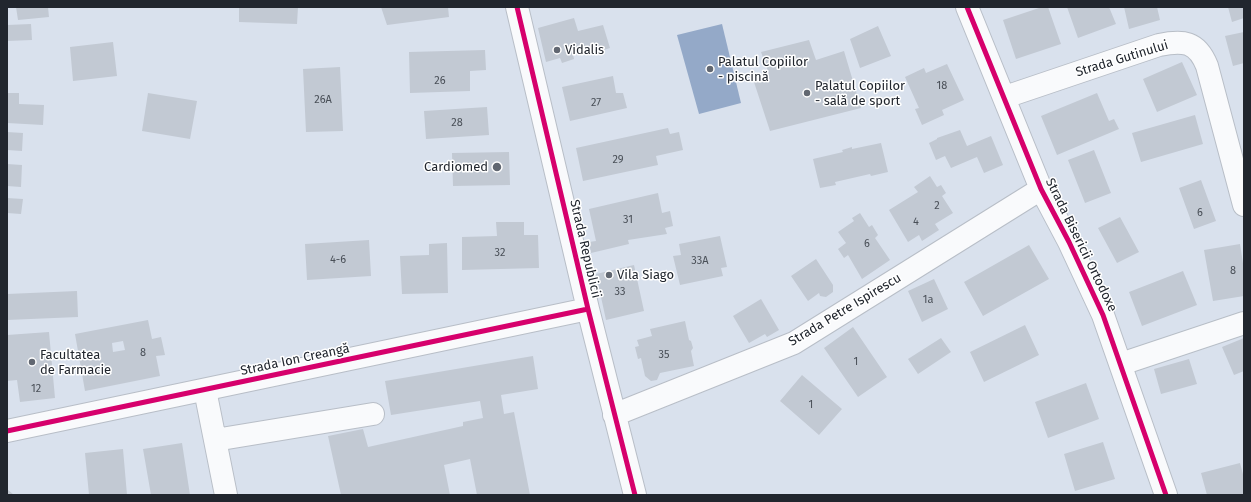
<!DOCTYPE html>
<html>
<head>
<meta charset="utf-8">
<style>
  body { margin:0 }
  #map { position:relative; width:1251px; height:502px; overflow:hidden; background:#d9e1ed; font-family:"Fira Sans",sans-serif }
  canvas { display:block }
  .frame { position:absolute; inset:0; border:8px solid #21262e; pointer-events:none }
</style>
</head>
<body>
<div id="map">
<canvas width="1251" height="502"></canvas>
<div class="frame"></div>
</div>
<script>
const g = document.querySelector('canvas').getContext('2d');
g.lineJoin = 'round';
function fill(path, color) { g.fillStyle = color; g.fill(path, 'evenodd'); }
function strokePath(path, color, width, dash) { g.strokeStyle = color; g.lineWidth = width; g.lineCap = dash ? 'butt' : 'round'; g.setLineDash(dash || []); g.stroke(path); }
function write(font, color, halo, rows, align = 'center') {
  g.font = font + ' "Fira Sans",sans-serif'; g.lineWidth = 3; g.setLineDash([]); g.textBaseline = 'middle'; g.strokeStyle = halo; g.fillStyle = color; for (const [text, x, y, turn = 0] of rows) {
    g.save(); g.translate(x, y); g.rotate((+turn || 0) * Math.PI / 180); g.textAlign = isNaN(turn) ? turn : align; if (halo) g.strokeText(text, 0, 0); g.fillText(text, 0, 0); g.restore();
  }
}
fill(new Path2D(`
  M 722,24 L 741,103 L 699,114 L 677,35 Z`), '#94a9c8');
fill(new Path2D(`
  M 16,7 L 48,7 L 49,17 L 18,20 Z
  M 239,7 L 298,7 L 297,24 L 239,22 Z
  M 381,7 L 448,7 L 449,17 L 387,25 Z
  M 1042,7 L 1048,7 L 1061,44 L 1016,59 L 1003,20 Z
  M 1067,7 L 1109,7 L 1116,24 L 1078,38 Z
  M 1124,7 L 1157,7 L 1160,20 L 1129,29 Z
  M 1228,7 L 1244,7 L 1244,18 L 1232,22 Z
  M 574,18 L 578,31 L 603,25 L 610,48 L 591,54 L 590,50 L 573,55 L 574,59 L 562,63 L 560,58 L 546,62 L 538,28 Z
  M 31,24 L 32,40 L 7,41 L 7,25 Z
  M 878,26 L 891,56 L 860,68 L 850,39 Z
  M 1244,32 L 1244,63 L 1233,66 L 1225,36 Z
  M 809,40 L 816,60 L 844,51 L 861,108 L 770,131 L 753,79 L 769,74 L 761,52 Z
  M 113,42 L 117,76 L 73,81 L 70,47 Z
  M 485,50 L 486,70 L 470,71 L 470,91 L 410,93 L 409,52 Z
  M 1182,62 L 1197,95 L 1157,112 L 1143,79 Z
  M 947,64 L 964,100 L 942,110 L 944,115 L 922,125 L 915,109 L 919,108 L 905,77 L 924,68 L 926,73 Z
  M 340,67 L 343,131 L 306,132 L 303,69 Z
  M 613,76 L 616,93 L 623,93 L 627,108 L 570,121 L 562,87 Z
  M 7,93 L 19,93 L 19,104 L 44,105 L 43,125 L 7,123 Z
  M 148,93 L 197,101 L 190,139 L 142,131 Z
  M 1097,93 L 1109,121 L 1114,119 L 1119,129 L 1057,155 L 1041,116 Z
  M 487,107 L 489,135 L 426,139 L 424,111 Z
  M 1195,115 L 1203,144 L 1141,162 L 1132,133 Z
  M 668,128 L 670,134 L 679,132 L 683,150 L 656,156 L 658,165 L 583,181 L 576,148 Z
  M 960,130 L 967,146 L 991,136 L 1003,165 L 984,173 L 977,157 L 951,168 L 945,156 L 936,160 L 929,143 L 937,139 L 937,138 Z
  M 7,132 L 23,133 L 22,151 L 7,150 Z
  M 881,143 L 888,172 L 871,176 L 870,174 L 835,182 L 836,185 L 820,188 L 813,159 L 843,152 L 842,150 L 852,147 L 852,149 Z
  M 1094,150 L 1111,193 L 1085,203 L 1068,160 Z
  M 509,152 L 510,185 L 453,186 L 452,153 Z
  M 7,164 L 22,165 L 21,187 L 7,186 Z
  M 930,176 L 937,187 L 941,185 L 946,193 L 942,196 L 953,213 L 935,224 L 939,230 L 922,241 L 919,235 L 908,242 L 889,210 L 918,192 L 914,187 Z
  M 1201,180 L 1216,221 L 1194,229 L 1179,188 Z
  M 658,193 L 662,213 L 670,211 L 673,226 L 665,228 L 667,234 L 628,240 L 629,244 L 591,253 L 589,242 L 596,241 L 589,209 Z
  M 7,198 L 23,199 L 21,214 L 7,213 Z
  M 860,213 L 869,227 L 872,225 L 878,235 L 875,238 L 890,260 L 862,279 L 848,255 L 844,258 L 838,249 L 846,243 L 838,232 L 854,221 L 852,218 Z
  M 1120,217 L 1139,252 L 1117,263 L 1098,228 Z
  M 496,222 L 524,222 L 524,235 L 538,235 L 539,268 L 462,270 L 462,237 L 497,236 Z
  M 720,236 L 727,267 L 721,268 L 723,276 L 680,285 L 673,256 L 681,255 L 679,244 Z
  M 369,240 L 371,276 L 307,280 L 305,244 Z
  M 447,243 L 448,293 L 402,294 L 400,256 L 429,255 L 429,244 Z
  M 1240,244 L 1244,270 L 1244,296 L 1213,301 L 1204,250 Z
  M 1029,245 L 1049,279 L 983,316 L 964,282 Z
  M 816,259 L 833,285 L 833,292 L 826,297 L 820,296 L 819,293 L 808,301 L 791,276 Z
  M 634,265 L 644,311 L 606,320 L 596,274 Z
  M 1183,271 L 1197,305 L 1142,326 L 1129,292 Z
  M 934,279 L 948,309 L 922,322 L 908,291 Z
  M 77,291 L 78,317 L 7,320 L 7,294 Z
  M 761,299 L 779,330 L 767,337 L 765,334 L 749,343 L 733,316 Z
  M 148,320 L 152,339 L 161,337 L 165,355 L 156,356 L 160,376 L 85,391 L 75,334 ZM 123,341 L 125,350 L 113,352 L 112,343 Z
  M 685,321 L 689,340 L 691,341 L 693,348 L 691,351 L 694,366 L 660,373 L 657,380 L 651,381 L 645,376 L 641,358 L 638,359 L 635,347 L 639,346 L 637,340 L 652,336 L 650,329 Z
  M 1025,325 L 1039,355 L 984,382 L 970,352 Z
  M 853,327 L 887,377 L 858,397 L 824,348 Z
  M 49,332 L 55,398 L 20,402 L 17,380 L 7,381 L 7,335 Z
  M 941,338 L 951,352 L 918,374 L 908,359 Z
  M 1244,338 L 1244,371 L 1234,375 L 1222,347 Z
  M 533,356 L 538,389 L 501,395 L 504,414 L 514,412 L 530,495 L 477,495 L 470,459 L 444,465 L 450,495 L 341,495 L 328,436 L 363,429 L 368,447 L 463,426 L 463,422 L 483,418 L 480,401 L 391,415 L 385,381 Z
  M 1189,359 L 1197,384 L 1161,394 L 1154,369 Z
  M 802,375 L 842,409 L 819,435 L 780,401 Z
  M 1086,383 L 1099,419 L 1048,438 L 1035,402 Z
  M 1103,442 L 1115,479 L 1075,491 L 1064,454 Z
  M 182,443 L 190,495 L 151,495 L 143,449 Z
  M 123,449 L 127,495 L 89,495 L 85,453 Z
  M 1240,463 L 1244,478 L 1244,494 L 1207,495 L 1201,473 Z
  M 7,489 L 14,495 L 7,495 Z`), '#c2c9d3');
const minor = new Path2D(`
  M 517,7 L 588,309 L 635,495
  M 967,7 L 1041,189 L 1069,242 L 1103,315 L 1166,495
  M 1005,97 L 1159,45 C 1183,40 1197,41 1207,66 L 1244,205
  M 1121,364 L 1244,323
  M 205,390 L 226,495
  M 614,415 L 794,343 L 1041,189
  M 7,431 L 588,309
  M 215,440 L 373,414`);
strokePath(minor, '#b8bec7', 24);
strokePath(minor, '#f9fafc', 22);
strokePath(new Path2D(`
  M 517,7 L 588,309 L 635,495
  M 967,7 L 1041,189 L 1069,242 L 1103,315 L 1166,495
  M 7,431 L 588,309`), '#d6006c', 5);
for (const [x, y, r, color] of [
  [557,50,4,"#616771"],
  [710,69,4,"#616771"],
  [807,93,4,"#616771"],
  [497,167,5,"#616771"],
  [609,275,4,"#616771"],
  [32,362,4,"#616771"]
]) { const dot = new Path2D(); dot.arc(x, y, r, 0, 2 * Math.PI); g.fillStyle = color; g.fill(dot); strokePath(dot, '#fff', 1.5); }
write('11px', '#494f57', null, [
  ["26",440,81],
  ["18",942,86],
  ["26A",323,100],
  ["27",596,103],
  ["28",457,123],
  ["29",618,160],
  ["2",937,206],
  ["6",1200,213],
  ["31",628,220],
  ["4",916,222],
  ["6",867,244],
  ["32",500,253],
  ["4-6",338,260],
  ["33A",700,261],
  ["8",1233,271],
  ["33",620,292],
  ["1a",928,300],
  ["8",143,353],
  ["35",664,355],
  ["1",856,362],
  ["12",36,389],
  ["1",811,405]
]);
write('13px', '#21262e', '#fff', [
  ["Vidalis",565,50],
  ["Palatul Copiilor",718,62],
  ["- piscină",718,77],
  ["Palatul Copiilor",815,86],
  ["- sală de sport",815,101],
  ["Cardiomed",488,167,"right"],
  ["Vila Siago",617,275],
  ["Facultatea",40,355],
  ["de Farmacie",40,370]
], 'left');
write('13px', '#21262e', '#fff', [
  ["Strada Gutinului",1122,59,-17],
  ["Strada Bisericii Ortodoxe",1081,245,64],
  ["Strada Republicii",585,249,77],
  ["Strada Petre Ispirescu",845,310,-31],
  ["Strada Ion Creangă",295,360,-12]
]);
</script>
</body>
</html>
